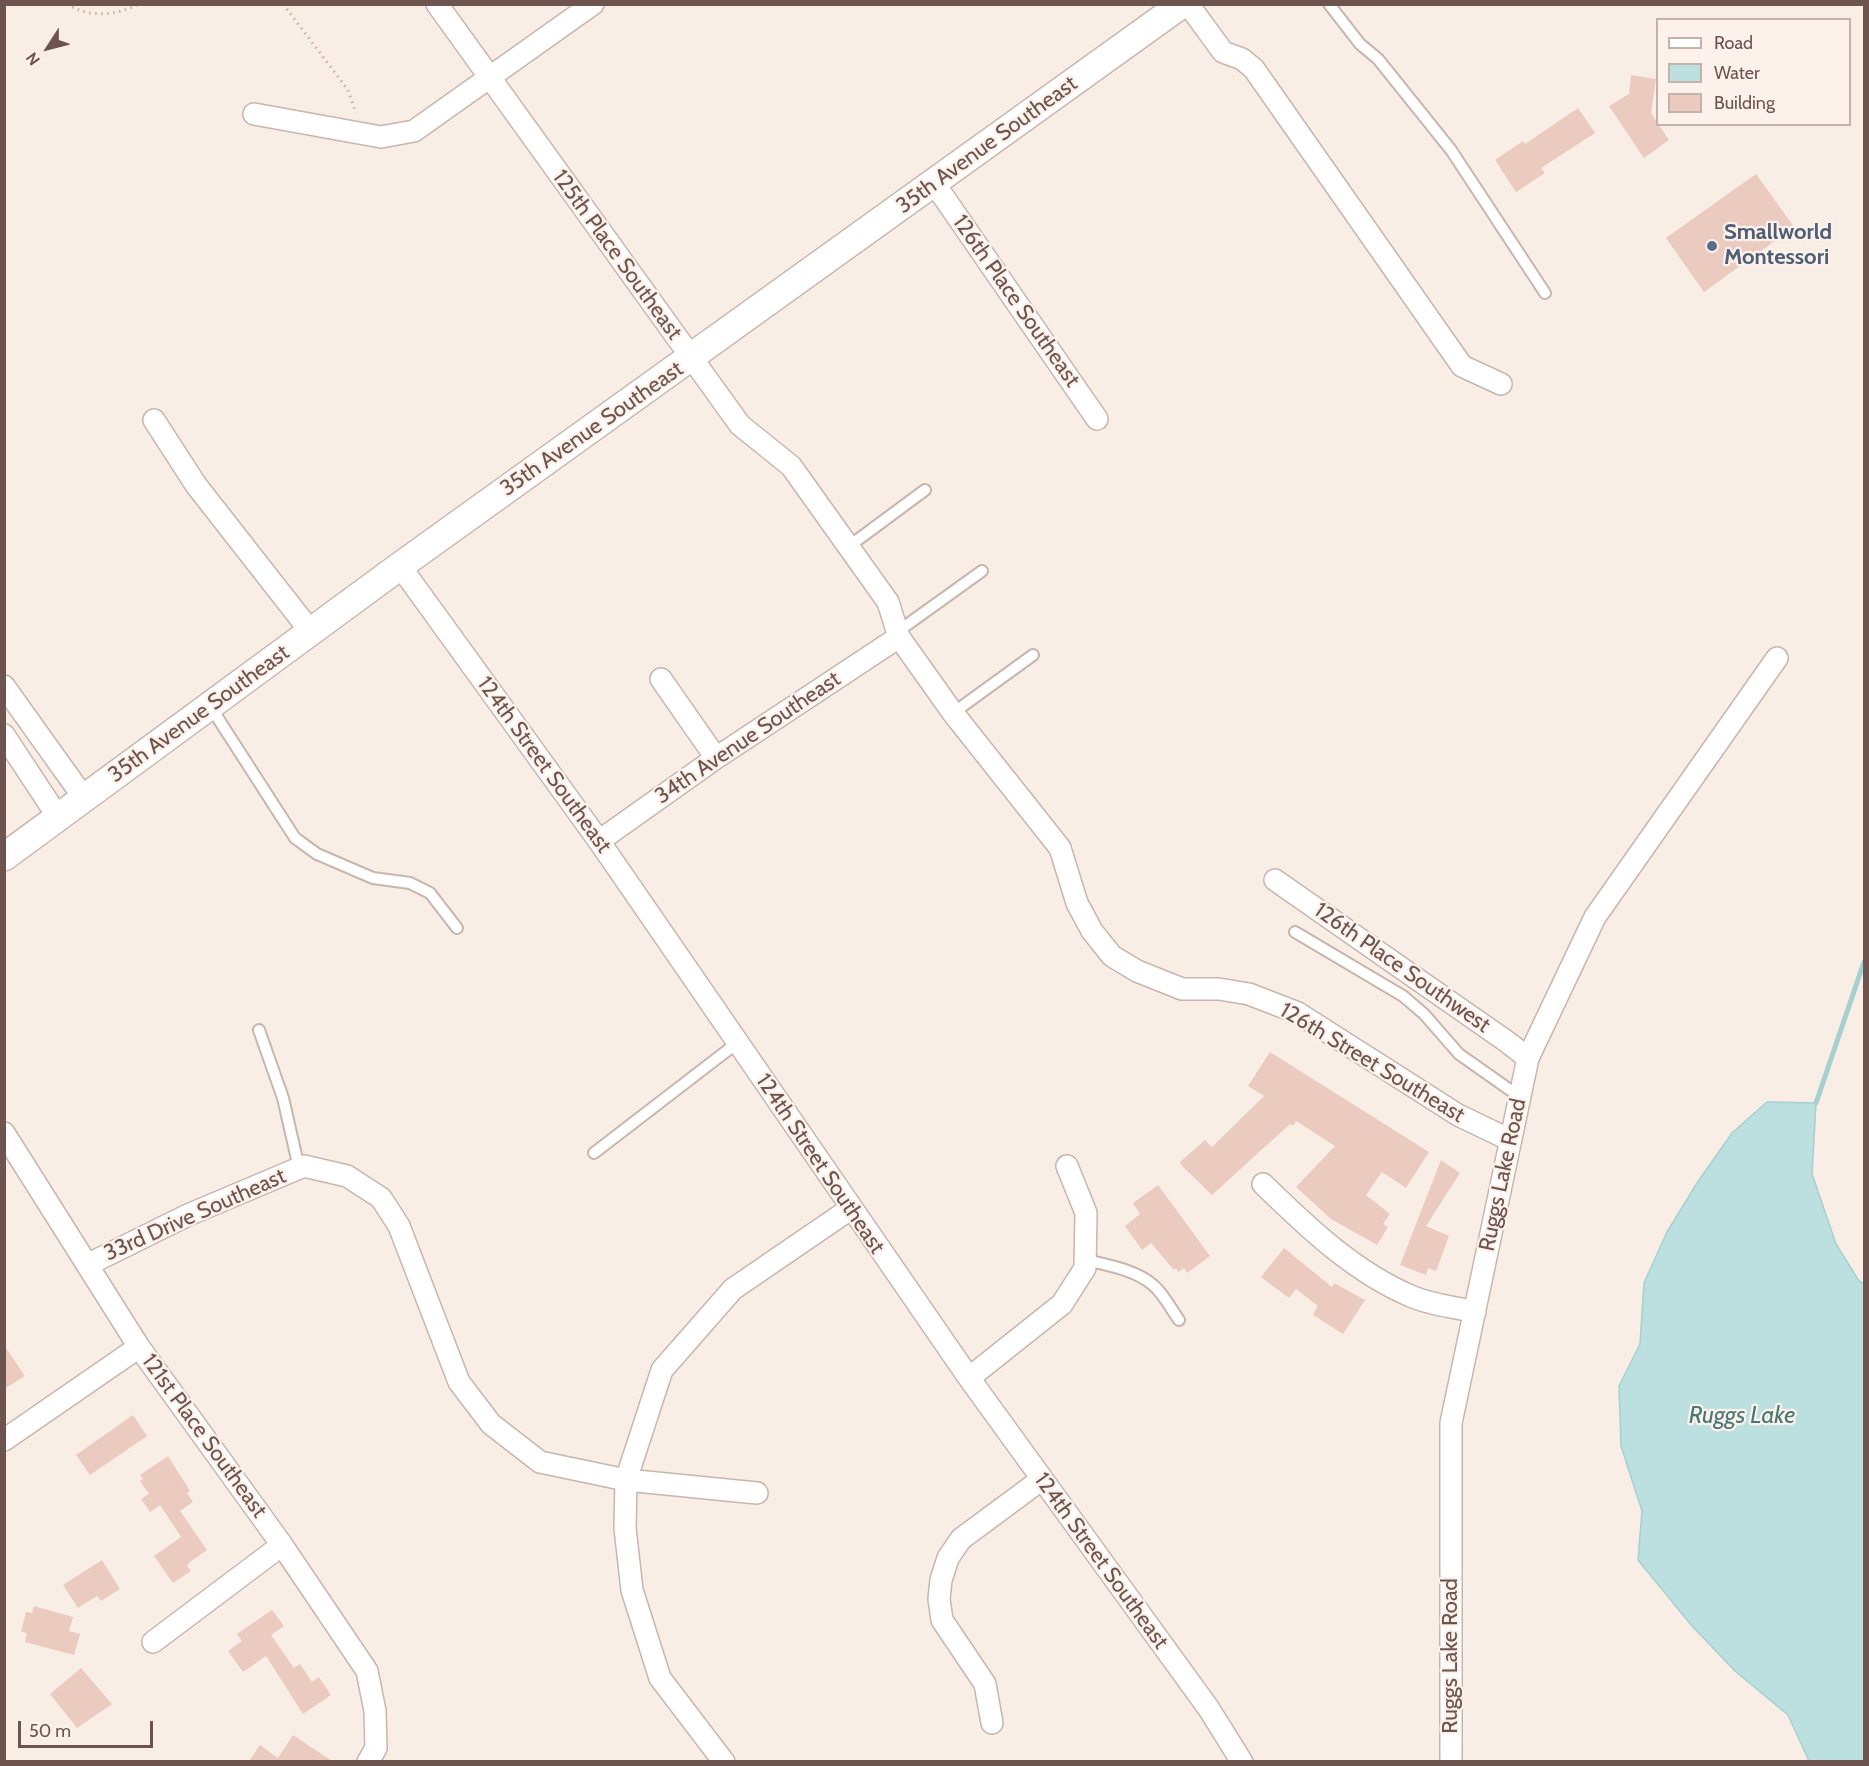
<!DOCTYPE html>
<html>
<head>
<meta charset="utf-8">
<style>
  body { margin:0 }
  #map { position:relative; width:1869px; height:1766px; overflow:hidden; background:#f9eee5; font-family:Cabin,sans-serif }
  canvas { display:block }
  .frame { position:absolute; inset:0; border:6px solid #6e544e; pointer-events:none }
  .legend { position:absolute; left:1656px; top:18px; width:195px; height:108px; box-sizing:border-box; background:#fcf2eb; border:2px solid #c3b3ac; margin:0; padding:8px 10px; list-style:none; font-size:18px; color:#6e544e }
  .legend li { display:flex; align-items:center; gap:12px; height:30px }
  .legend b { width:30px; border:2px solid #c3b3ac }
  .north { position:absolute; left:18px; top:18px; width:60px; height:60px; -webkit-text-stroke:4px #fcf2eb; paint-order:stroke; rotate:234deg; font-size:16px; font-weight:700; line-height:24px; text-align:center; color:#6e544e }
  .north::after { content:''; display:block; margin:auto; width:21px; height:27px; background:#6e544e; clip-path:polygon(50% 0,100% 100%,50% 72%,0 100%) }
  .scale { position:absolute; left:18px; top:1721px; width:135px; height:27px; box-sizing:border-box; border:3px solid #6e544e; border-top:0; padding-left:8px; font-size:18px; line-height:21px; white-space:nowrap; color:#6e544e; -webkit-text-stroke:4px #fcf2eb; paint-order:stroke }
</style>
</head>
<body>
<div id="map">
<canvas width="1869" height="1766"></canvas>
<div class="frame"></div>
<ul class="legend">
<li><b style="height:8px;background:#fff"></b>Road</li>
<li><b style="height:16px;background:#bce0df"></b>Water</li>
<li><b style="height:16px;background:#ebcac0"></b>Building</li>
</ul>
<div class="north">N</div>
<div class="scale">50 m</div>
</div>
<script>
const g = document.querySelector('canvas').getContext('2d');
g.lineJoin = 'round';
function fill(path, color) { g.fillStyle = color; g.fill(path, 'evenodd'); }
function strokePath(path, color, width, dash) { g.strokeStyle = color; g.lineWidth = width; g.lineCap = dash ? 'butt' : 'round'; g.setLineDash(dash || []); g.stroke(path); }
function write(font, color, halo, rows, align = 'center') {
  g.font = font + ' Cabin,sans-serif'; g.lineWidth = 4.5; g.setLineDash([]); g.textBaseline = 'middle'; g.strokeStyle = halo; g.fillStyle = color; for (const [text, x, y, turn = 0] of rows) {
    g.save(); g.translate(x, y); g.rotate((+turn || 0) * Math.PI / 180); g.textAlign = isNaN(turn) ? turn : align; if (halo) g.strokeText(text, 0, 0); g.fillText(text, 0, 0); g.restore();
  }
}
const water = new Path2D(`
  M 1767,1102 L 1816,1103 L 1812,1174 L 1836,1244 L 1859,1281 L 1864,1284 L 1864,1761 L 1809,1761 L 1788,1715 L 1735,1671 L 1692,1626 L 1638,1560 L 1642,1511 L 1621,1446 L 1619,1386 L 1640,1344 L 1644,1283 L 1667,1232 L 1697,1183 L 1732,1133 Z`);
fill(water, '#bce0df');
strokePath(water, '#a4d0cf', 1.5);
strokePath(new Path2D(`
  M 1816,1103 L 1864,962`), '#a4d0cf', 5);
fill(new Path2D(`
  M 1631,75 L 1656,79 L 1651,113 L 1669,140 L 1644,158 L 1609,106 L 1629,94 Z
  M 1578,108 L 1595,133 L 1541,168 L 1545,173 L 1516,192 L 1495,160 L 1523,141 L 1525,144 Z
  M 1756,174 L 1794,227 L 1704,292 L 1666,238 Z
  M 1270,1052 L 1429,1152 L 1406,1188 L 1382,1172 L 1366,1195 L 1390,1214 L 1383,1224 L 1388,1227 L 1377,1245 L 1331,1219 L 1296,1187 L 1335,1146 L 1296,1121 L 1293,1126 L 1290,1124 L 1212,1195 L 1181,1165 L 1180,1162 L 1205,1140 L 1212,1147 L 1264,1096 L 1248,1086 Z
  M 1441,1160 L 1460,1173 L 1426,1226 L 1449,1236 L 1436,1271 L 1428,1268 L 1426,1275 L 1400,1265 Z
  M 1158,1185 L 1210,1256 L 1187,1273 L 1184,1268 L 1178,1272 L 1176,1268 L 1174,1270 L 1151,1243 L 1142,1250 L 1125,1226 L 1140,1214 L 1133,1203 Z
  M 1284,1248 L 1332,1287 L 1334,1283 L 1365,1300 L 1343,1334 L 1313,1315 L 1318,1306 L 1296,1289 L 1289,1298 L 1261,1277 Z
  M 4,1345 L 25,1376 L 4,1389 Z
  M 133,1415 L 147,1436 L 90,1475 L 76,1455 Z
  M 168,1456 L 190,1491 L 187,1493 L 193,1502 L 180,1511 L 207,1550 L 190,1562 L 187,1566 L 191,1571 L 173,1583 L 154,1556 L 181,1537 L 160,1505 L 150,1512 L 141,1499 L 149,1494 L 140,1481 L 143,1479 L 140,1475 Z
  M 102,1560 L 120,1589 L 101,1601 L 97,1596 L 78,1608 L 63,1585 Z
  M 34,1606 L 73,1617 L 69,1631 L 80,1634 L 74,1655 L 25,1642 L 27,1633 L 21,1632 L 26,1612 L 32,1613 Z
  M 272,1610 L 284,1626 L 271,1635 L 294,1668 L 300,1664 L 312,1682 L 319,1677 L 331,1695 L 303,1714 L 266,1656 L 243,1672 L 228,1651 L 242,1641 L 237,1634 Z
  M 81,1668 L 112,1704 L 77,1728 L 50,1694 Z
  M 293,1735 L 332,1761 L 249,1761 L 260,1745 L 278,1758 Z`), '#ebcac0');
const service = new Path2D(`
  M 1329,4 L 1360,44 L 1378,59 L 1451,150 L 1545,293
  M 848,547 L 925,490
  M 897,632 L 982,571
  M 210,706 L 295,838 L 317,854 L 373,878 L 410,883 L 430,893 L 457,928
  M 953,713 L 1033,655
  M 1295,932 L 1403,996 L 1424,1014 L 1459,1054 L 1520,1097
  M 259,1030 L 283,1098 L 299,1168
  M 594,1153 L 737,1043
  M 1086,1260 C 1107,1265 1136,1270 1153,1285 C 1163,1293 1171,1309 1179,1320`);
const minor = new Path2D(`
  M 437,4 L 740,425 L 791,466 L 888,602 L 899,637 L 953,713 L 1060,848 L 1077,903 L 1092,931 L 1112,956 L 1137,971 L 1182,989 L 1219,989 L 1249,994 L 1298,1013 L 1458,1115 L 1510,1140
  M 1188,4 L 1223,52 L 1242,59 L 1254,69 L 1462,366 L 1501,384
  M 254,114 L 381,137 L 414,131 L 593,4
  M 934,183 L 1097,419
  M 154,420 L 196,485 L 311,632
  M 400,566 L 599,841 L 969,1378 L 1209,1709 L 1242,1762
  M 661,679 L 716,758
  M 4,686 L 84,798
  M 4,735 L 58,817
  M 599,841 L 716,758 L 899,637
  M 1275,880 L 1506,1041 L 1528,1058
  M 4,1133 L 139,1347 L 282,1545 L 367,1671 L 375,1711 L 376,1748 L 368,1762
  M 1263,1184 C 1307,1227 1355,1273 1413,1297 C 1432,1305 1455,1307 1475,1312
  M 87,1265 L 188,1215 L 304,1166 L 347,1176 L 381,1198 L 399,1226 L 459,1382 L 491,1424 L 540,1462 L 626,1480 L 625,1528 L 632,1590 L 660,1678 L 724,1762
  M 969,1378 L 1062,1304 L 1085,1268 L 1086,1213 L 1067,1166
  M 4,1440 L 139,1347
  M 757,1493 L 626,1480 L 662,1370 L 733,1289 L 850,1209
  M 153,1642 L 282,1545
  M 992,1723 L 985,1684 L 942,1620 L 939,1599 L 941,1580 L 948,1558 L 961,1539 L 1042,1479
  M 1451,1762 L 1451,1423 L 1528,1058 L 1595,917 L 1777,658`);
const tertiary = new Path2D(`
  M 4,857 L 400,566 L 1182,4`);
strokePath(service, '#c8b5ad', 14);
strokePath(minor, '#c8b5ad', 24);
strokePath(tertiary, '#c8b5ad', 30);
strokePath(new Path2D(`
  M 67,4 C 89,18 116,16 139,4
  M 283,4 L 348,90 L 356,113`), '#cfada4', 3, [1.5, 4.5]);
strokePath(service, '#fff', 10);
strokePath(minor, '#fff', 21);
strokePath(tertiary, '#fff', 27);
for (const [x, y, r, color] of [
  [1712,246,6,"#5c6f8a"]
]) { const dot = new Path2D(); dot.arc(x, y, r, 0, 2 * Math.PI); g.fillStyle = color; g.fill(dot); strokePath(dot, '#fcf2eb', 2); }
write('22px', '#6e544e', '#fcf2eb', [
  ["35th Avenue Southeast",987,145,-36],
  ["125th Place Southeast",617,255,54],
  ["126th Place Southeast",1016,301,55],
  ["35th Avenue Southeast",592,429,-35],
  ["35th Avenue Southeast",199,714,-36],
  ["34th Avenue Southeast",748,738,-34],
  ["124th Street Southeast",544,765,54],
  ["126th Place Southwest",1402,968,35],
  ["126th Street Southeast",1372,1063,31],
  ["124th Street Southeast",820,1164,56],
  ["Ruggs Lake Road",1503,1175,-78],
  ["33rd Drive Southeast",195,1215,-24],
  ["121st Place Southeast",204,1436,54],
  ["124th Street Southeast",1101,1561,54],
  ["Ruggs Lake Road",1451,1656,-90]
]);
write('bold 22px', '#4e5e75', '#fcf2eb', [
  ["Smallworld",1724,233],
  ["Montessori",1724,258]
], 'left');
write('italic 24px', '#477878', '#fcf2eb', [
  ["Ruggs Lake",1742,1416]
]);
</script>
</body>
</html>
